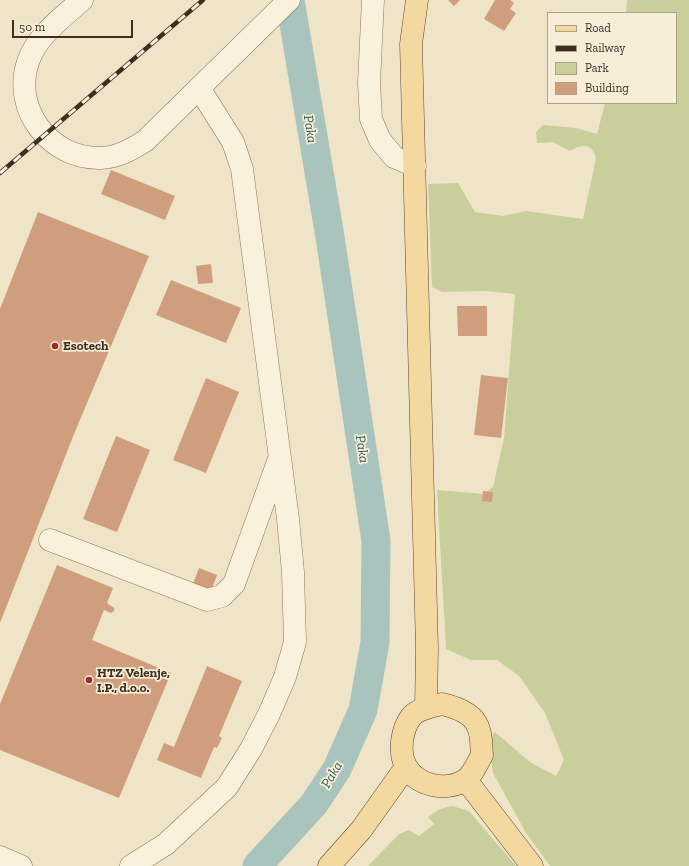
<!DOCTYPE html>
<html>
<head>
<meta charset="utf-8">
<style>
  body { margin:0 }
  #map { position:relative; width:689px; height:866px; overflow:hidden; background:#f0e4c8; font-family:"Zilla Slab",serif }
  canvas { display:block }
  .legend { position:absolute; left:547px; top:12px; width:130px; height:92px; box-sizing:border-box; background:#f7eed8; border:1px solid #ada18e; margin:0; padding:5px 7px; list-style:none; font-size:12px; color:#3d2e20 }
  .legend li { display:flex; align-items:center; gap:8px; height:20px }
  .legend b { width:20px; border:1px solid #ada18e }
  .scale { position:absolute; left:12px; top:20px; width:121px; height:18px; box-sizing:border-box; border:2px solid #3d2e20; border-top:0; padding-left:5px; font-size:12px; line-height:14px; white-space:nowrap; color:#3d2e20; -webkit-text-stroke:3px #f7eed8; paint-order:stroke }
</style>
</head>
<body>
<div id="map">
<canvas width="689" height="866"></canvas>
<ul class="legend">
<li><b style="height:5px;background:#f3d9a0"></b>Road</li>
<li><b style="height:5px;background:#3d2e20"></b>Railway</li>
<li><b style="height:11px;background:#c9cf9b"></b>Park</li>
<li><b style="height:11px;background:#cf9f7d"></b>Building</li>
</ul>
<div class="scale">50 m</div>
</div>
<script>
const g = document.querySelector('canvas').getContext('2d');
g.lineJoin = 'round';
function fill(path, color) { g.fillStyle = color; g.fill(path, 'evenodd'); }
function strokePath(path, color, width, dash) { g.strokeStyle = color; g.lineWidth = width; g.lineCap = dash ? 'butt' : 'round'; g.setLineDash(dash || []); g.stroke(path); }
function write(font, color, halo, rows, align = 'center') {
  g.font = font + ' "Zilla Slab",serif'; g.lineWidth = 3.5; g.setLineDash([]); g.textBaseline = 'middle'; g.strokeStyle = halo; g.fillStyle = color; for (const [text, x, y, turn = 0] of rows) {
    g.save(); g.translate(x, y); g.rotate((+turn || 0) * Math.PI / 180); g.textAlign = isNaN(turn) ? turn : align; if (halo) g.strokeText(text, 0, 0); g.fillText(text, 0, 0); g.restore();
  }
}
fill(new Path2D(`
  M 627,0 L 689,0 L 689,866 L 550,866 L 526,833 L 493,773 L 488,741 L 495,732 L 530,762 L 556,776 L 564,760 L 545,713 L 519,676 L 497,660 L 471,660 L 446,649 L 437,490 L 484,494 L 493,487 L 504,438 L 515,294 L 485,291 L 442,292 L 432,287 L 428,184 L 458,183 L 475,212 L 503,216 L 526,211 L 583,219 L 596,158 C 591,142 582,144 570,151 L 553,142 L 537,143 L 536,132 L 543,125 L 576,128 L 597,134 L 605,103 L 676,103 L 676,13 L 626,13 Z
  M 452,806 L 469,811 L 516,866 L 368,866 L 399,834 L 409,830 L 419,836 L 434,824 L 428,817 L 440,809 Z`), '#c9cf9b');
strokePath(new Path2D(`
  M 257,866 L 314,804 L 337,769 L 363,710 L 375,642 L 376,541 L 330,237 L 290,0`), '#a9c4bc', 29);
fill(new Path2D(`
  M 448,0 L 460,0 L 454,6 Z
  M 495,0 L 510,0 L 514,3 L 510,9 L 516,13 L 504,31 L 484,19 Z
  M 111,170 L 175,196 L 165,220 L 101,194 Z
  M 38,212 L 149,256 L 74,434 L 0,623 L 0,309 Z
  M 211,264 L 213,283 L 198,284 L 196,266 Z
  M 171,280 L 241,308 L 226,343 L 156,315 Z
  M 457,306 L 487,306 L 487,336 L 458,336 Z
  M 481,375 L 508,378 L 501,438 L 474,435 Z
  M 206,378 L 239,392 L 206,473 L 173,460 Z
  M 116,436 L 150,450 L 117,532 L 83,519 Z
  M 483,491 L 493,492 L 492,502 L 482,501 Z
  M 57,565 L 113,588 L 107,603 L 114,608 L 114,611 L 111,613 L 104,610 L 92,640 L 171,673 L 119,798 L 0,750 L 0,704 Z
  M 199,568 L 217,575 L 211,592 L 193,584 Z
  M 207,666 L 242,681 L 219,736 L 222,738 L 217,748 L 214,747 L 201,778 L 157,760 L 164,743 L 174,747 Z`), '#cf9f7d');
const minor = new Path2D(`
  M 82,0 C 62,18 37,35 28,62 C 12,109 50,159 100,158 C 117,158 132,149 145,141 L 289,0
  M 373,0 L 369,83 L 371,119 L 380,140 L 394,157 L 415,166
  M 50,540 L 207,600 L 222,596 L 234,584 L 279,459
  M 0,857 L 21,866
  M 131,866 L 166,844 L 227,787 L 251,749 L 269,714 L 285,677 L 295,642 L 293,572 L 288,519 L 242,169 L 233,142 L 199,88`);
const major = new Path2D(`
  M 417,0 L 411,44 L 427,648 L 426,708
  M 442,704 C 455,707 473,713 478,727 C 482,735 481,747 482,755 C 478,762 472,776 465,780 C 446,792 417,786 406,766 C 398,752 402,729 411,717 C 417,709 433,706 442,704 Z
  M 466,780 L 532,866
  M 329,866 L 361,830 L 406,767`);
strokePath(minor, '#8d765c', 23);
strokePath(major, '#5b4430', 23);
strokePath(minor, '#faf1dc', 22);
strokePath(major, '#f3d9a0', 22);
const rail = new Path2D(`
  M 0,173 L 203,0`);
strokePath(rail, '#3d2e20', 4.5);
strokePath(rail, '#f7eed8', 3, [9]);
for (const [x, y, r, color] of [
  [55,346,4,"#9e2a2b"],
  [89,680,4,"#9e2a2b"]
]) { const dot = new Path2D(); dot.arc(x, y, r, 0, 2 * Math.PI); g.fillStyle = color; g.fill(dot); strokePath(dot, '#f7eed8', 1.5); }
write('bold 13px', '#3d2e20', '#f7eed8', [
  ["Esotech",63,346],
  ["HTZ Velenje,",97,673],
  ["I.P., d.o.o.",97,688]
], 'left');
write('italic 14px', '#2f5d5a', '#f7eed8', [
  ["Paka",310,129,81],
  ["Paka",362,449,81],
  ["Paka",332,775,-60]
]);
</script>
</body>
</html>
